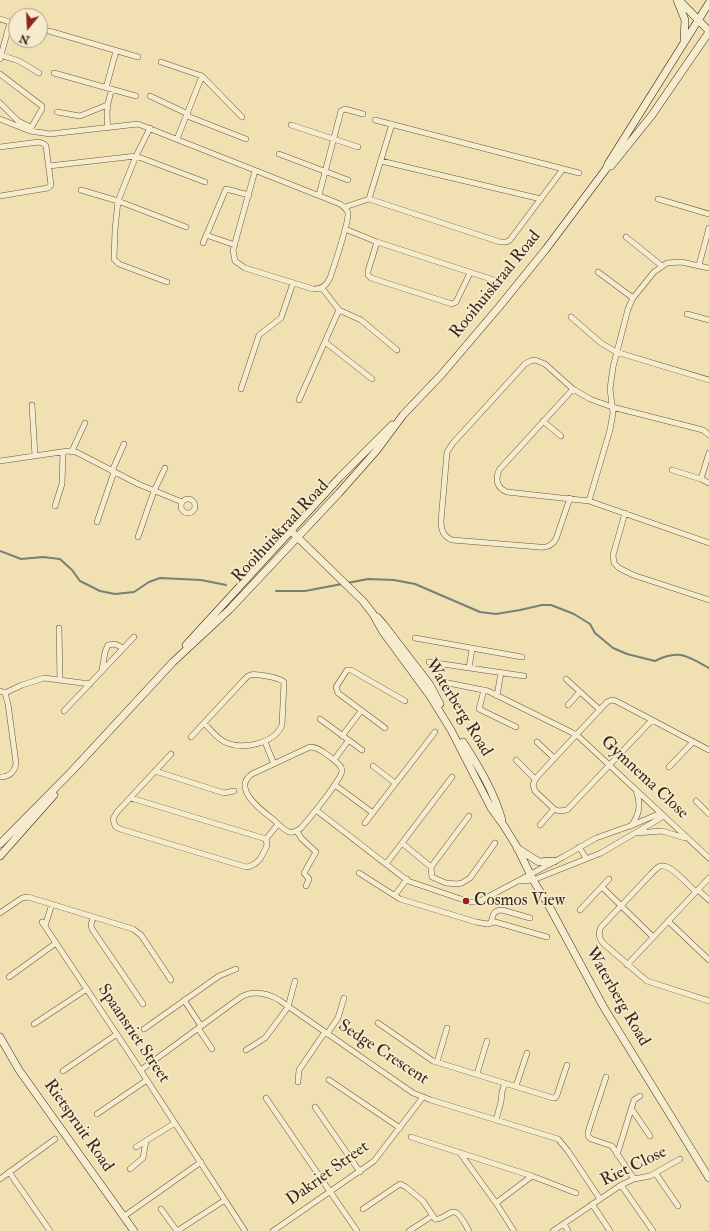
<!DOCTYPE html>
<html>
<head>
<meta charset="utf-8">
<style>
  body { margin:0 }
  #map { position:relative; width:709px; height:1231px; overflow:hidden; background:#f0e0b2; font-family:"IM FELL Double Pica",serif }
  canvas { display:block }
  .north { position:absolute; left:8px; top:8px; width:40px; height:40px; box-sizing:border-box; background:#f5ebcd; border:1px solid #ab9d86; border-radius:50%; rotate:198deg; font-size:11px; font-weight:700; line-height:16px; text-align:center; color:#3c281c }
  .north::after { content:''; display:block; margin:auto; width:14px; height:18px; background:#8f2418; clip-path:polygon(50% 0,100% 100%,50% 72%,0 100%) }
</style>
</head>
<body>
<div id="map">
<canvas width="709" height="1231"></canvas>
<div class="north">N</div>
</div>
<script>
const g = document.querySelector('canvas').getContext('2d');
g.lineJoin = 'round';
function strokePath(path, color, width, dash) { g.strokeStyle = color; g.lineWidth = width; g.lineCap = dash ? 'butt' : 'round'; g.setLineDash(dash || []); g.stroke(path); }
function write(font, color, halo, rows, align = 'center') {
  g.font = font + ' "IM FELL Double Pica",serif'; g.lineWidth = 3.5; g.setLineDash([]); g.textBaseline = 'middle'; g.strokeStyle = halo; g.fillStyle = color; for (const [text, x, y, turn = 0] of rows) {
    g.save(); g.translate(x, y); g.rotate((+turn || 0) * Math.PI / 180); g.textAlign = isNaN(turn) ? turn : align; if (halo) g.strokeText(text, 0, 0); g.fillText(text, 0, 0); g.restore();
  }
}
strokePath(new Path2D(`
  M 0,551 L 21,559 L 43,557 L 60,559 L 72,570 L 80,581 L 100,591 L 115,594 L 134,592 L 149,582 L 160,578 L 201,580 L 226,585
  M 347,583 L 368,579 L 394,580 L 415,584 L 480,612 L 496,614 L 520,610 L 542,605 L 551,605 L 574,614 L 590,624 L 595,633 L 613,648 L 627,654 L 655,661 C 679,649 687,656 709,668
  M 276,591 L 305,591 L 342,584`), '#748175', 2);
strokePath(new Path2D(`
  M 461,899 L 471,902`), '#ccbb94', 5, [5, 2.5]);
const street = new Path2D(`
  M 0,19 L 16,24
  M 49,31 L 138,57
  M 0,55 L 19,61 L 39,73
  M 0,59 L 10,22
  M 161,62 L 202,76 L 177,139
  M 54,73 L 136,96
  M 0,74 L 42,106 L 42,109 L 31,128
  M 202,76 L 242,117
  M 106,88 L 116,51
  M 150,96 L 188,114
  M 0,103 L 18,121 L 30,127
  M 57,112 L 80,116 L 107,105
  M 187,116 L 246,139
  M 0,119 L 30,131 L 50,134 L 138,124 L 340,204 C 344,207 347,209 348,213 C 349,222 334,266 330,278 C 326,286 322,289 313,289 L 245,268 L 235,261 L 233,250 L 255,171
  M 375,120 L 579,173
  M 291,125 L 358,147
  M 108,128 C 106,112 107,104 112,89
  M 150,128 L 136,156 L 118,201 L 115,230 L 114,259 L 119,264 L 167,282
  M 0,147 L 39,142 L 44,144 L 46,146 L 51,185 L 48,188 L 0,196
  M 279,154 L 348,180
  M 381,161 L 541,199
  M 49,166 L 136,156 L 205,182
  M 81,190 L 118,201 L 186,227
  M 319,195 L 341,111 L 345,109 L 363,114
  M 369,199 L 500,242 L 506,242 L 510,240 L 563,169
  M 658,199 L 709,214
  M 345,207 L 369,199 L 392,124
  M 345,229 L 377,242 L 497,281
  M 206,235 L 235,245
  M 626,237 L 662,266
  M 377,242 L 368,271 L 368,275 L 371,278 L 452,304 L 456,302 L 470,273
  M 203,243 L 226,189 L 249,195
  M 699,265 L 709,228
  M 598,272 L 633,298
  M 322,288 L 339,310 L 361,320 L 397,350
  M 687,314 L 709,320
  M 571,317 L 601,343 L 616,352 L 709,380
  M 325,342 L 372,379
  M 241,389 L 259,335 L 281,318 L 293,283
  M 573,389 L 499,470 C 495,480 497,488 507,492 L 589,501 L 709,543
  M 299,400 L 339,310
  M 32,405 L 35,456
  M 543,421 L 561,436
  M 72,451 L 85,423
  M 0,461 L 68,451 L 76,452 L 138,484 L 182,502
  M 672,470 L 701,479 L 709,483
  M 112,471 L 124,444
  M 701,479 L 709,453
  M 570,498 L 556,539 C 552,546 547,548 539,547 L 452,540 C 443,536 441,530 441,521 L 447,452 L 453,443 L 525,364 L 530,361 L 535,360 L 545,364 L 573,389 L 590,399 L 612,407 L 703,430 L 709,435
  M181 506a7 7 0 1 1 14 0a7 7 0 1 1-14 0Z
  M 589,501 L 610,430 L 613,413 L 610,389 L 613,367 L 628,309 L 633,298 L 654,272 L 667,263 L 681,262 L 709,268
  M 55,506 L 62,484 L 63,452
  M 625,513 L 613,555 L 614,563 L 619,568 L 633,575 L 709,600
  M 97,522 L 114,472
  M 138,537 L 154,491 L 165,468
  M 59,628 L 60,680
  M 415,638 L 522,657
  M 429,662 L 524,676
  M 469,668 L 472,649
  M 102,670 L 105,652 L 108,645 L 115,644 L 123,648
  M 566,679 L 600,710
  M 443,682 L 488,691 L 577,735 L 709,858
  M 484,690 L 479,709 L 516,727
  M 0,691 L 5,693 L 8,704 L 16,763 C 15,772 9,777 0,777
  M 5,693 L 22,685 L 44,678 L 90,684
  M 497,696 L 501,672
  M 568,705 L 580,692
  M 64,711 L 134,637
  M 320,719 L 362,750
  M 652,720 L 567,810 L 559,811 L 554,809 L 535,791 L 533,785 L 536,778 L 607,702 L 612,700 L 616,701 L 709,750
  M 385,728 L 338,693 L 336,687 L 347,670 L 351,670 L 405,701
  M 342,736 L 361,711
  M 191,737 L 243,681 C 245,679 247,676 250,675 C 255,673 281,678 284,682 L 282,725 C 275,743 244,750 227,743 C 218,740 211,730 204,723
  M 265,742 L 274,764
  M 537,742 L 554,758
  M 310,747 C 318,747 323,752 329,756 C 334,760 341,764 342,770 C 343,778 308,820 301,828 C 297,831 294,833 289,832 C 284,830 278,824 274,820 C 262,811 231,788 252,774 Z
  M 171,754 L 117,812 L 113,819 L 115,826 L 120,829 L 246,867 C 258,866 263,855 267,845 L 266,839
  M 334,760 L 348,741
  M 516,760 L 535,779
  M 373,766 L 395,783
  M 669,767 L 693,742
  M 155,771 L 224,793 L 234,791
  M 335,785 L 373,813
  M 131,798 L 266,839
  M 696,801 L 709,814
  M 316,810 L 408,881 L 461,899
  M 469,816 L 431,867 L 432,877 L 446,883 L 457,884 L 462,883 L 470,878 L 495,843
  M 365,823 L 435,732
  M 540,825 L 554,809
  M 631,826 C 640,814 641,804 636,790
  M 297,831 L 301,838 L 316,852 L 304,873 L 309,879 L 306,886
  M 636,833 L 662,831 L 685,838
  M 266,839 L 278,824
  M 402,843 L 431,867
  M 579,847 L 586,858
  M 386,864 L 452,777
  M 359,873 L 400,899 L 476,922 L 487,924 L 495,922 L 547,937
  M 520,881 L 533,880 L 601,853 L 664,816
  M 602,887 L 653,937
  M 698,890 L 709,900
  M 696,892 C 688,885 671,864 661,866 C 657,867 654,871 651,874 L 601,927 C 598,933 599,939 604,944 L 647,981 L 709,1001
  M 395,895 L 407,879
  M 471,902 L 477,902 L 484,899 L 563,857 L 596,838 L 630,826 L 661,813
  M 580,910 L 609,879
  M 0,913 L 22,898 L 28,897 L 133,929 L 141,935 L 171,980
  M 93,917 L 91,925 L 92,929 L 143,1004
  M 668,921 L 709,960
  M 42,922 L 128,1051 L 245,1231
  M 491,923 C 493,915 493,910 502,910 L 530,918
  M 45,926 L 52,904
  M 627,965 L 709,878
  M 9,977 L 56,943
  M 184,1000 L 201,1026
  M 378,1023 L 433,1061 L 553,1098 L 555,1098 L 557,1095 L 567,1065
  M 34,1024 L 87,989
  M 198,1028 L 212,1049
  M 144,1029 L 219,976 L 236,969
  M 327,1034 L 338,1018 L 344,998
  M 246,1050 L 265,1038 L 280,1018 L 288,1007 L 295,981
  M 437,1062 L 447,1028
  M 141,1070 L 241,997 C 254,990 267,993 279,1000 L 413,1093 L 431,1100 L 558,1139 L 568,1151 L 600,1199
  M 63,1071 L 117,1034
  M 477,1074 L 487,1041
  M 606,1077 L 588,1132 L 588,1136 L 591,1139 L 612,1146 L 634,1179
  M 329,1080 L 400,1128
  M 298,1082 L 299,1070 L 325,1032
  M 516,1086 L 527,1053
  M 266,1098 L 357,1231
  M 315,1107 L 360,1172
  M 631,1108 L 650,1136
  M 97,1114 L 147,1080
  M 496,1120 L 501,1102 L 502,1092 L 505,1083
  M 411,1137 L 532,1176 L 576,1193
  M 136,1147 L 175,1123
  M 460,1153 L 496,1203 L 514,1231
  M 617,1155 L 634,1100 L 640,1096
  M 130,1169 L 143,1158 L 146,1141
  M 9,1172 L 50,1231
  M 656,1174 L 678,1206
  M 0,1179 L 55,1139
  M 621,1185 L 653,1231
  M 496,1203 L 532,1176
  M 592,1204 L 610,1231
  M 161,1209 L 177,1231
  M 363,1209 L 400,1184 L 406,1187 L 423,1201 L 435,1219 C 443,1221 451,1207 458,1214 C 463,1219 466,1226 469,1231
  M 123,1217 L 201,1162
  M 564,1224 L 568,1231
  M 177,1231 L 225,1200
  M 273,1231 L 374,1161 L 423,1097
  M 409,1231 L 432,1216
  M 553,1231 L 621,1185 L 634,1179 L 650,1176 L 680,1159`);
const secondary = new Path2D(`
  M 677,0 L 685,20 L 684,41
  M 679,0 L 709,31
  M 611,166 L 652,115 L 709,32
  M 291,531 L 363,601 L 373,614 L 383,632 L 430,696 L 451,730 L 491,808 L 504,826 L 517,847 L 533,880 L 549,906 L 603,1006 L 709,1178
  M 377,617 L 384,625 L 430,685 L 440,704
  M 186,645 L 340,477 L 392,425
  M 463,742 C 479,767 494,792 502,820
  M 0,844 L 72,771 L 173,662 L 230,609 L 339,493 L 377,450 L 403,415 L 442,374 L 499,307 L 546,249 L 606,169 L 608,164 L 709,3
  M 517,848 L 539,862 L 554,861
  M 0,856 L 54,795
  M 0,1037 L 19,1070 L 134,1231`);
strokePath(street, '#695642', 6);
strokePath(secondary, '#3c281c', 8);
strokePath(street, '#f5ebcd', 5);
strokePath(secondary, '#f5ebcd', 7);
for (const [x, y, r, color] of [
  [466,901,4,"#8f2418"]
]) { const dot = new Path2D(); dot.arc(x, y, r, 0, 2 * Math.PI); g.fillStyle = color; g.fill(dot); strokePath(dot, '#f5ebcd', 1.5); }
write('17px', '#3c281c', '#f5ebcd', [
  ["Rooihuiskraal Road",496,285,-51],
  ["Rooihuiskraal Road",281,532,-47],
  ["Waterberg Road",458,708,58],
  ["Gymnema Close",644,778,43],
  ["Waterberg Road",617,997,60],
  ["Spaansriet Street",133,1034,56],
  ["Sedge Crescent",383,1053,33],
  ["Rietspruit Road",78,1126,55],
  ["Riet Close",634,1167,-26],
  ["Dakriet Street",328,1174,-36]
]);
write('17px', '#3c281c', '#f5ebcd', [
  ["Cosmos View",474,901]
], 'left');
</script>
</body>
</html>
